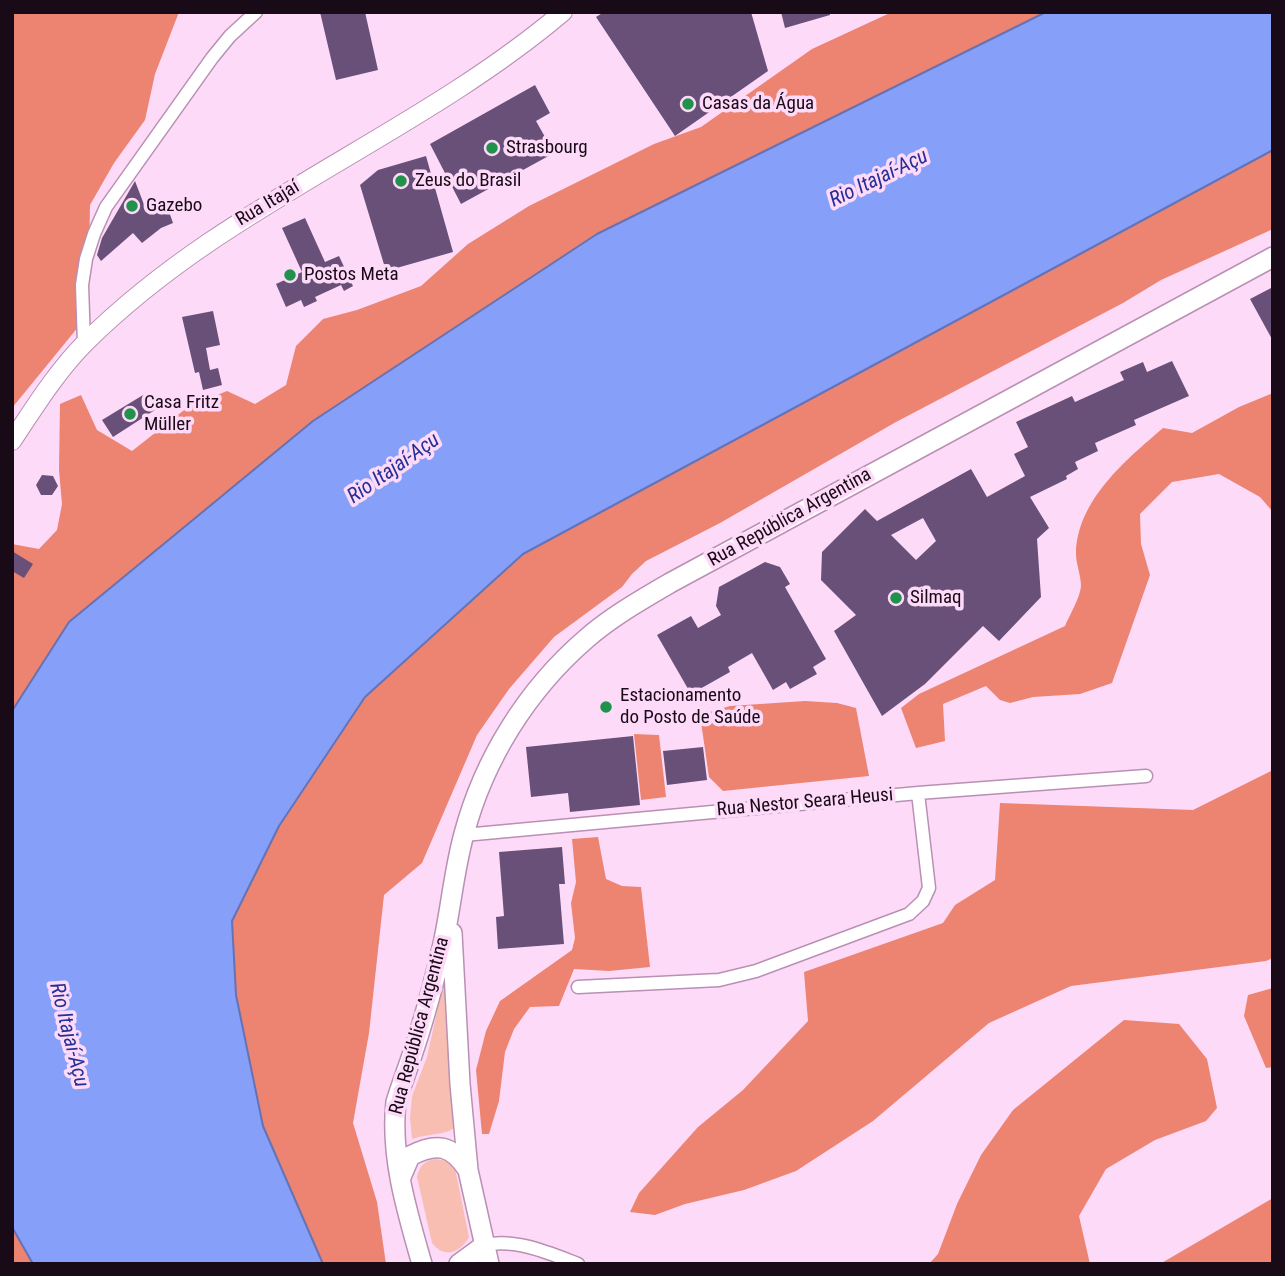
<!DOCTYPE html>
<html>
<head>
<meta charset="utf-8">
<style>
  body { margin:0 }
  #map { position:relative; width:1285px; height:1276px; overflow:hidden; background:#fedaf9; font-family:"Roboto Condensed",sans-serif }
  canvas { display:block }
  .frame { position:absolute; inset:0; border:14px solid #180a17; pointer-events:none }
</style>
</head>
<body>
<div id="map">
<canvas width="1285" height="1276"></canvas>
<div class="frame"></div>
</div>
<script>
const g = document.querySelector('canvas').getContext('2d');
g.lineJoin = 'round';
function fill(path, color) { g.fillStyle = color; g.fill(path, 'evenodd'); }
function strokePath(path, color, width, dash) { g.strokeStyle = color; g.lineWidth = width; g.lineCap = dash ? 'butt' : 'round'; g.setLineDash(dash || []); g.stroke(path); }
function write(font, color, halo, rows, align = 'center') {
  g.font = font + ' "Roboto Condensed",sans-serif'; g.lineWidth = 7; g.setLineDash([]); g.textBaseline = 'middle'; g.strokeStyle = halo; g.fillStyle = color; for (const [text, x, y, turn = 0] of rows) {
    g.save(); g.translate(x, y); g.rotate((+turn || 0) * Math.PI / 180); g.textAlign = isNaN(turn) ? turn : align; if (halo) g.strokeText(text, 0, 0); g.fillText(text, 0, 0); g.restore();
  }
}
fill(new Path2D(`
  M 445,975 L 454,1128 C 446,1135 425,1134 412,1139 L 410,1118 L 412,1096 L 427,1057 Z
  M 436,1159 L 447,1161 L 455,1168 L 469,1237 C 460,1253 444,1259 432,1243 L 417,1177 C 420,1165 424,1161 436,1159 Z`), '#f9beb2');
fill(new Path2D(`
  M 12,12 L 179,12 L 155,74 L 145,120 L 114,163 L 90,205 L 88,315 L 12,408 Z
  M 892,12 L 1046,12 L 597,234 L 69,622 L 12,711 L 12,544 L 39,549 L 57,530 L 62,504 L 59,470 L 60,404 L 81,395 L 97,430 L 132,451 L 188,407 L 227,391 L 255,404 L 286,385 L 296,346 L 323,319 L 357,310 L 421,286 L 468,244 L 529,206 L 654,144 L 701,127 L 812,49 Z
  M 1273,150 L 1273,229 L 1161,280 L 1123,303 L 896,422 L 720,523 L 646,561 L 632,574 L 622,587 L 554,637 L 509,689 L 477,735 L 422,863 L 384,895 L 369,1033 L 353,1123 L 377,1202 L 386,1264 L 323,1264 L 263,1126 L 236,995 L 232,921 L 279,826 L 365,697 L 522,555 Z
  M 1273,393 L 1273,512 L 1260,497 L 1219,474 L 1172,482 L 1140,514 L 1141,544 L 1150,575 L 1112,683 L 1080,694 L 1033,697 L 1010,703 L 1000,700 L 986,686 L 943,704 L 945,741 L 916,748 L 901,708 L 919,694 L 1065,626 C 1070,614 1080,598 1081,586 C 1081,575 1076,564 1076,554 C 1077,500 1126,460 1163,428 L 1192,433 L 1239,407 Z
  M 805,701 L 837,703 L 856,708 L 869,776 L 723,791 L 709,777 L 700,715 L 730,706 Z
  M 634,734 L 659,735 L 666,797 L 641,800 Z
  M 1273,770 L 1273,958 L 1266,961 L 1071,986 L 989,1023 L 873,1121 L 796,1171 L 744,1190 L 685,1204 L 655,1215 L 630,1212 L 639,1193 L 698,1127 L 743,1090 L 808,1021 L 804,972 L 943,923 L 955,905 L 995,880 L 1000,803 L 1193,810 Z
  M 598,837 L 606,879 L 622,886 L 641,887 L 650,967 L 609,971 L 574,969 L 559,1006 L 530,1007 L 514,1029 L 505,1052 L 499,1101 L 489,1134 L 482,1134 L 476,1070 L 486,1031 L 500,1001 L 572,950 L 575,938 L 571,903 L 576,882 L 572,839 Z
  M 1273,988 L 1273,1067 L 1266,1068 L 1244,1016 L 1248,995 Z
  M 1124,1020 L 1179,1024 L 1207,1059 L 1217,1108 L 1206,1121 L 1155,1140 L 1106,1169 L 1079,1216 L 1090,1264 L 929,1264 L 938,1254 L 957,1204 L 981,1155 L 1013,1110 Z
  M 1273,1198 L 1273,1264 L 1160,1264 L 1165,1261 Z
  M 12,1227 L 33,1264 L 12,1264 Z`), '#ed8371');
const water = new Path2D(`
  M 1046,12 L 1273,12 L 1273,150 L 523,554 L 365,697 L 279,826 L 232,921 L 236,995 L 263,1126 L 323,1264 L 33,1264 L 12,1227 L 12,711 L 69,622 L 313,421 L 597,234 Z`);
fill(water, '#869ff9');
strokePath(water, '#6572b5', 2);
fill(new Path2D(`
  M 320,12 L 365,12 L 378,70 L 336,80 Z
  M 604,12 L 751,12 L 768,71 L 675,136 L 596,17 Z
  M 781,12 L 829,12 L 830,15 L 785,28 Z
  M 535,85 L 550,113 L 536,121 L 554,153 L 461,204 L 430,144 Z
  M 426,156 L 453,252 L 386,271 L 360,185 L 378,170 Z
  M 135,181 L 145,207 L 165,200 L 173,223 L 161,228 L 142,243 L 133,233 L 101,261 L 97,255 L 102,238 Z
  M 305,218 L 325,262 L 339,256 L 353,286 L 344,291 L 341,285 L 315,297 L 317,301 L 304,307 L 301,300 L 286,307 L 276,284 L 302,272 L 282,228 Z
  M 1273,287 L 1273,341 L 1250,299 Z
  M 213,311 L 220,345 L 206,348 L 210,370 L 218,368 L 222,385 L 203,390 L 199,372 L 195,373 L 182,317 Z
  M 1172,361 L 1189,396 L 1134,420 L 1136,425 L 1095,443 L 1098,451 L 1075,462 L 1078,469 L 1066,476 L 1067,479 L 1030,497 L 1049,528 L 1037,539 L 1041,597 L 999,641 L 983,626 L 925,684 L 882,716 L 834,631 L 856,615 L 821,580 L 822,552 L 865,509 L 877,521 L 971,469 L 987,497 L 1025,476 L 1014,454 L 1028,447 L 1016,422 L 1072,396 L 1075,402 L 1124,380 L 1120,372 L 1143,362 L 1147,372 ZM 923,518 L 936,541 L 916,560 L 891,535 Z
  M 148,392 L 158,408 L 113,437 L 102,420 Z
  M 42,475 L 53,476 L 58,486 L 52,495 L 41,495 L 36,485 Z
  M 12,551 L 33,564 L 24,578 L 12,571 Z
  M 765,562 L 780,567 L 790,584 L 785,587 L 826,659 L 813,667 L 817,674 L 790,689 L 786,682 L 773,690 L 752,653 L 728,667 L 730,672 L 691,694 L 657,635 L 691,616 L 698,628 L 721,615 L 716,606 L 719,587 Z
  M 633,736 L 640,805 L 570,812 L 568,793 L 531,797 L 526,747 Z
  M 703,747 L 707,780 L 667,785 L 663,751 Z
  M 562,847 L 565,884 L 559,884 L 564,944 L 498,949 L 496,917 L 504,916 L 499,852 Z`), '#685079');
const street = new Path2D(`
  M 84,344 L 82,285 L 86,259 L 94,234 L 106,207 L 212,58 L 230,36 L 256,12
  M 464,835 L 918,793 L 1146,776
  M 578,987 L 719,980 L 756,971 L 909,914 L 923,901 L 929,888 L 918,793
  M 485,1245 C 515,1238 549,1253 578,1264`);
const secondary = new Path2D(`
  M 12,441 C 34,408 57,371 85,343 C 224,204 414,138 563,12`);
const primary = new Path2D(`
  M 452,933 L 460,1084 L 468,1170 L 489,1264
  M 401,1177 L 410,1156 C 437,1142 452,1145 468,1170
  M 422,1264 C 407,1212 390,1156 396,1102 C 402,1083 409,1065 415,1046 C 426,1013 435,978 443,944 C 451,908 454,870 464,834 C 484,759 527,690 586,639 C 611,617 641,600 670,583 L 1273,257
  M 459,1264 L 485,1245`);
strokePath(street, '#b990b3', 15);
strokePath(secondary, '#b990b3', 20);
strokePath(primary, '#b990b3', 22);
strokePath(street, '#fff', 12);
strokePath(secondary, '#fff', 18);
strokePath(primary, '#fff', 19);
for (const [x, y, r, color] of [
  [688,104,7,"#21924c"],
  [492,148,7,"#21924c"],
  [401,181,7,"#21924c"],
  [132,206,7,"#21924c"],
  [290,275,7,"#21924c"],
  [130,414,7,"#21924c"],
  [896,598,7,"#21924c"],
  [606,707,7,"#21924c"]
]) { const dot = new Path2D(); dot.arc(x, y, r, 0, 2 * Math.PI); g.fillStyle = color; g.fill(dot); strokePath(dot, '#fedaf9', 2.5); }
write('19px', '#180a17', '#fedaf9', [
  ["Casas da Água",702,104],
  ["Strasbourg",506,148],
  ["Zeus do Brasil",415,181],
  ["Gazebo",146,206],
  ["Postos Meta",304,275],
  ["Casa Fritz",144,403],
  ["Müller",144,425],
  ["Silmaq",910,598],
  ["Estacionamento",620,696],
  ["do Posto de Saúde",620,718]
], 'left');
write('19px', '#180a17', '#fedaf9', [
  ["Rua Itajaí",268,204,-31],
  ["Rua República Argentina",790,518,-29],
  ["Rua Nestor Seara Heusi",805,803,-5],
  ["Rua República Argentina",420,1026,-75]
]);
write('italic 21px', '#252f94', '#fedaf9', [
  ["Rio Itajaí-Açu",879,179,-26],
  ["Rio Itajaí-Açu",394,469,-35],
  ["Rio Itajaí-Açu",68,1035,76]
]);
</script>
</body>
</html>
